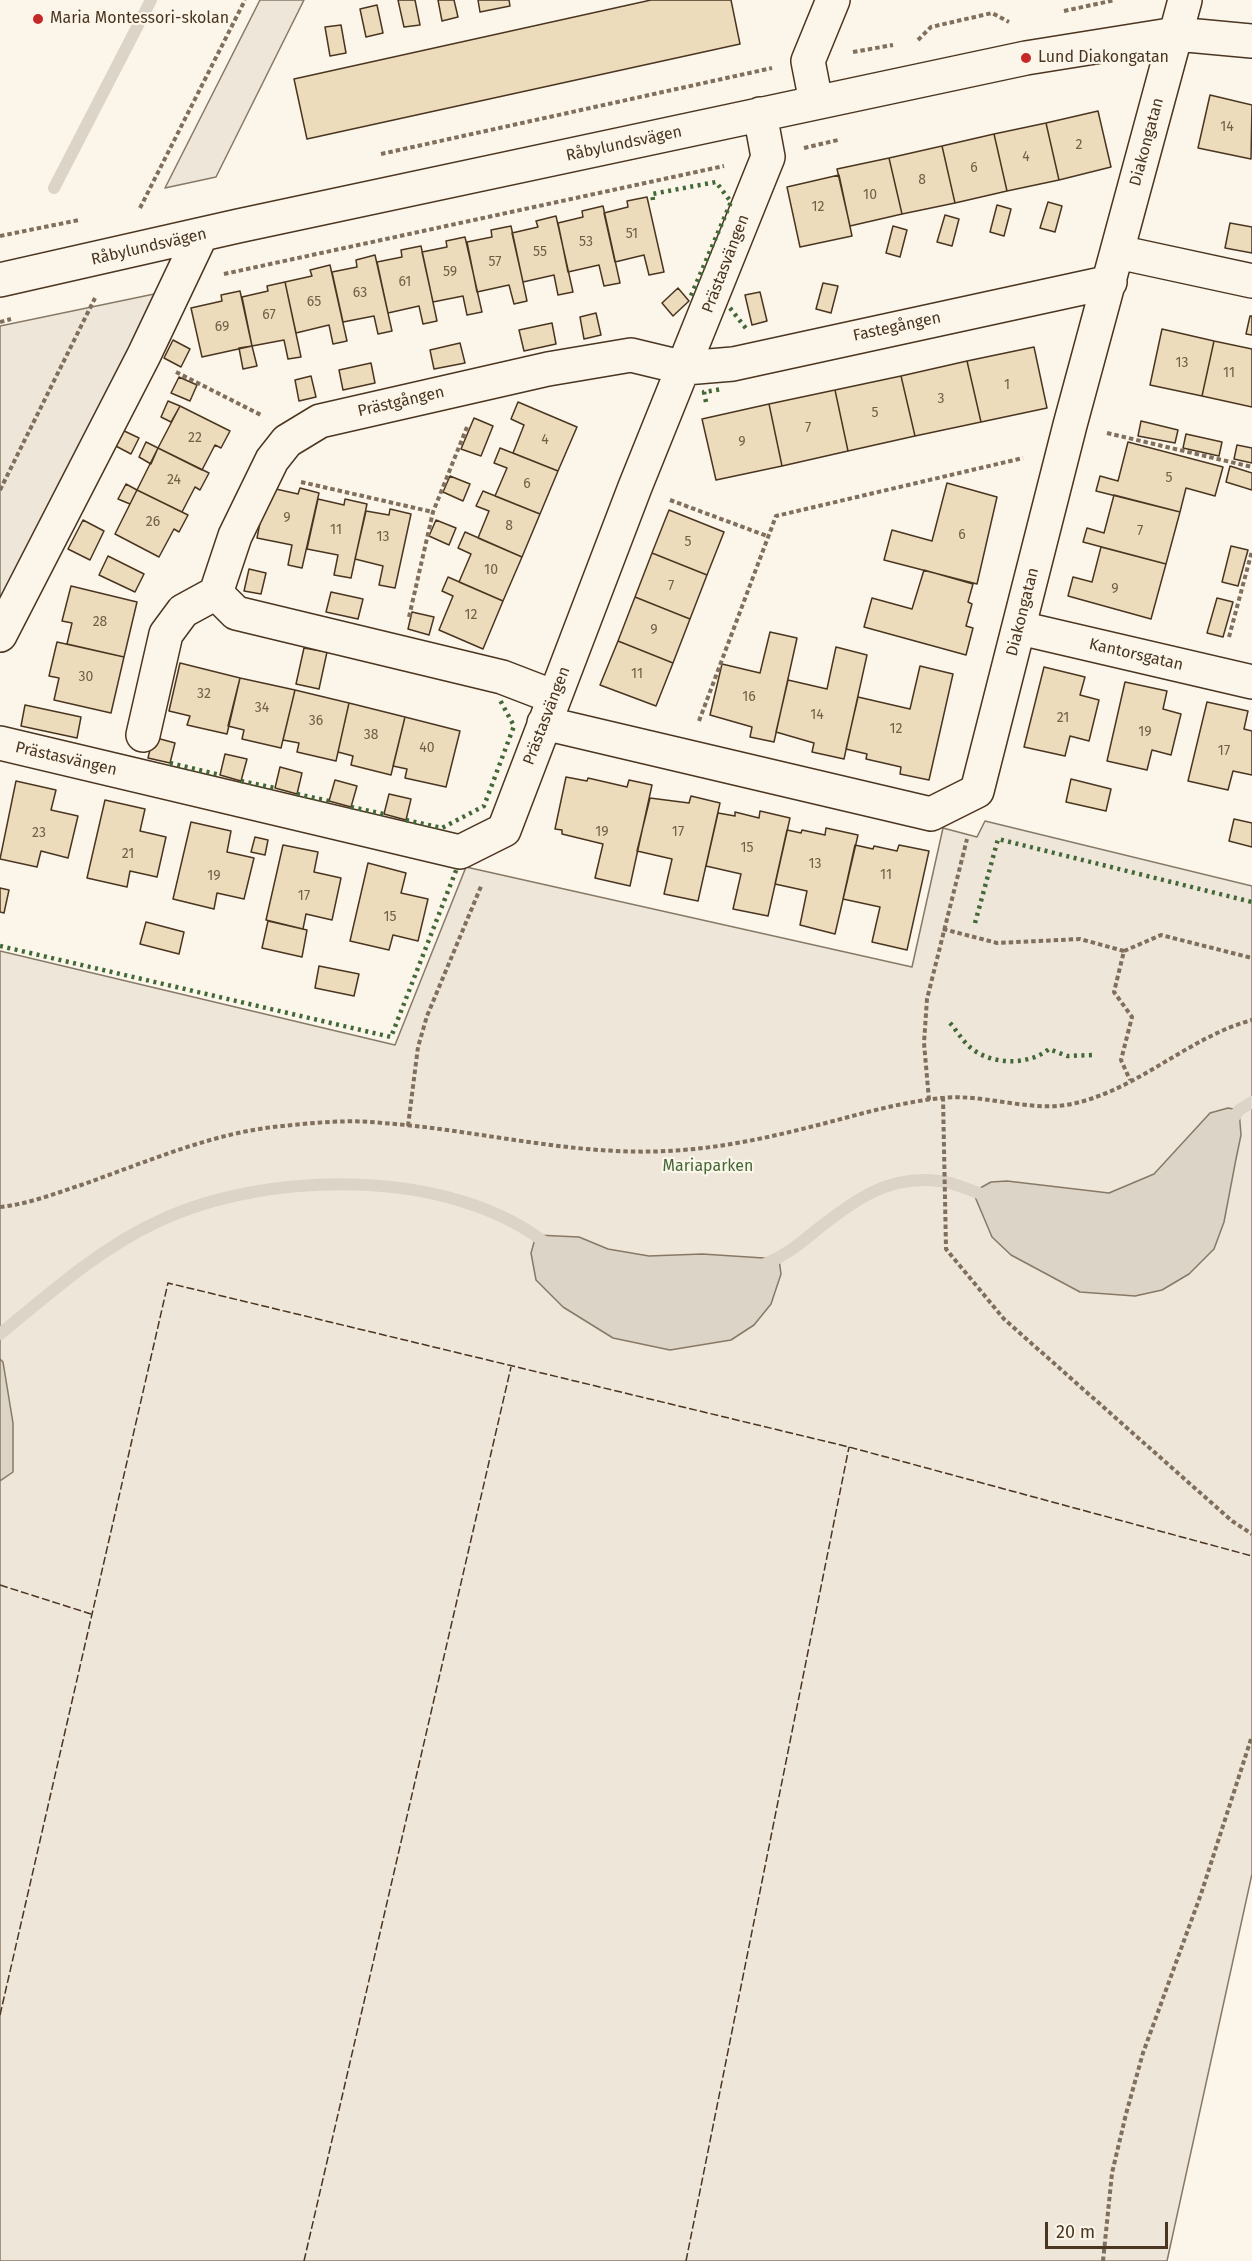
<!DOCTYPE html>
<html>
<head>
<meta charset="utf-8">
<style>
  body { margin:0 }
  #map { position:relative; width:1252px; height:2261px; overflow:hidden; background:#fbf6e9; font-family:"Fira Sans",sans-serif }
  canvas { display:block }
  .scale { position:absolute; left:1045px; top:2222px; width:123px; height:27px; box-sizing:border-box; border:3px solid #4a3520; border-top:0; padding-left:8px; font-size:18px; line-height:21px; white-space:nowrap; color:#4a3520; -webkit-text-stroke:4px #fbf6e9; paint-order:stroke }
</style>
</head>
<body>
<div id="map">
<canvas width="1252" height="2261"></canvas>
<div class="scale">20 m</div>
</div>
<script>
const g = document.querySelector('canvas').getContext('2d');
g.lineJoin = 'round';
function fill(path, color) { g.fillStyle = color; g.fill(path, 'evenodd'); }
function strokePath(path, color, width, dash) { g.strokeStyle = color; g.lineWidth = width; g.lineCap = dash ? 'butt' : 'round'; g.setLineDash(dash || []); g.stroke(path); }
function write(font, color, halo, rows, align = 'center') {
  g.font = font + ' "Fira Sans",sans-serif'; g.lineWidth = 4.5; g.setLineDash([]); g.textBaseline = 'middle'; g.strokeStyle = halo; g.fillStyle = color; for (const [text, x, y, turn = 0] of rows) {
    g.save(); g.translate(x, y); g.rotate((+turn || 0) * Math.PI / 180); g.textAlign = isNaN(turn) ? turn : align; if (halo) g.strokeText(text, 0, 0); g.fillText(text, 0, 0); g.restore();
  }
}
const green = new Path2D(`
  M 260,0 L 304,0 L 216,177 L 165,188 Z
  M 159,293 L 0,603 L 0,326 Z
  M 985,821 L 1252,886 L 1252,1874 L 1167,2261 L 0,2261 L 0,951 L 395,1045 L 466,867 L 912,967 L 943,828 L 977,837 Z`);
fill(green, '#ede6d9');
strokePath(green, '#887966', 1.5);
const water = new Path2D(`
  M 1228,1108 L 1239,1110 L 1241,1135 L 1236,1159 L 1224,1222 L 1214,1249 L 1189,1274 L 1162,1290 L 1135,1296 L 1080,1292 L 1011,1255 L 992,1237 L 973,1192 L 991,1182 L 1007,1181 L 1109,1193 L 1154,1174 L 1210,1113 Z
  M 536,1235 L 579,1237 L 608,1249 L 649,1256 L 702,1254 L 779,1259 L 781,1274 L 771,1304 L 754,1325 L 731,1340 L 670,1350 L 613,1338 L 563,1307 L 536,1280 L 531,1253 Z
  M 0,1359 L 3,1362 L 13,1423 L 13,1472 L 0,1481 Z`);
fill(water, '#dcd4c6');
strokePath(water, '#887966', 1.5);
strokePath(new Path2D(`
  M 54,188 L 151,0
  M 1231,1122 L 1239,1110 L 1252,1102
  M 765,1264 C 785,1256 802,1242 819,1228 C 856,1199 889,1175 939,1181 C 955,1182 972,1192 988,1196
  M 0,1334 C 50,1293 100,1248 159,1221 C 267,1170 452,1167 548,1245`), '#dcd4c6', 12);
const building = new Path2D(`
  M 398,0 L 415,0 L 420,25 L 404,27 Z
  M 438,0 L 454,0 L 458,17 L 442,21 Z
  M 478,0 L 509,0 L 510,6 L 480,12 Z
  M 651,0 L 731,0 L 740,44 L 307,139 L 294,79 Z
  M 377,5 L 383,33 L 366,37 L 360,9 Z
  M 341,25 L 346,53 L 330,56 L 325,27 Z
  M 1210,95 L 1252,105 L 1251,159 L 1198,148 Z
  M 1098,111 L 1111,167 L 1059,180 L 1046,123 Z
  M 1046,123 L 1059,180 L 1007,191 L 994,134 Z
  M 994,134 L 1007,191 L 955,203 L 942,146 Z
  M 942,146 L 955,203 L 902,214 L 889,158 Z
  M 889,158 L 902,214 L 850,226 L 837,169 Z
  M 839,175 L 852,236 L 800,247 L 787,187 Z
  M 647,197 L 664,272 L 649,275 L 644,255 L 615,262 L 604,213 L 628,207 L 627,201 Z
  M 1048,202 L 1062,206 L 1055,232 L 1040,228 Z
  M 997,205 L 1011,209 L 1004,236 L 990,232 Z
  M 603,206 L 620,283 L 604,286 L 599,265 L 568,272 L 558,223 L 583,217 L 582,211 Z
  M 945,215 L 959,219 L 952,246 L 937,242 Z
  M 556,216 L 573,292 L 558,295 L 554,275 L 523,282 L 512,233 L 538,227 L 536,221 Z
  M 1230,223 L 1252,227 L 1252,253 L 1225,248 Z
  M 511,226 L 527,301 L 514,304 L 509,285 L 477,292 L 467,242 L 492,237 L 491,230 Z
  M 893,226 L 907,230 L 900,257 L 886,253 Z
  M 465,237 L 482,312 L 467,315 L 463,296 L 433,302 L 422,252 L 447,247 L 446,241 Z
  M 421,246 L 437,321 L 423,324 L 419,306 L 388,313 L 377,262 L 402,257 L 401,250 Z
  M 375,255 L 392,331 L 378,334 L 374,316 L 343,322 L 332,272 L 357,267 L 356,260 Z
  M 330,265 L 347,341 L 333,344 L 329,325 L 296,333 L 285,282 L 312,276 L 310,270 Z
  M 285,282 L 301,357 L 288,359 L 284,340 L 252,346 L 242,297 L 268,291 L 267,286 Z
  M 823,283 L 838,286 L 831,313 L 816,309 Z
  M 678,288 L 689,301 L 673,316 L 662,303 Z
  M 240,291 L 252,346 L 202,357 L 191,308 L 222,301 L 221,295 Z
  M 760,292 L 767,321 L 752,325 L 745,295 Z
  M 596,313 L 601,335 L 584,339 L 580,317 Z
  M 1250,316 L 1252,316 L 1252,335 L 1246,334 Z
  M 552,323 L 556,344 L 524,351 L 519,330 Z
  M 1162,329 L 1214,341 L 1202,396 L 1150,385 Z
  M 173,340 L 190,349 L 181,367 L 164,358 Z
  M 1214,341 L 1252,349 L 1252,407 L 1202,396 Z
  M 460,343 L 465,363 L 434,369 L 430,350 Z
  M 252,346 L 257,366 L 243,369 L 239,348 Z
  M 1034,347 L 1047,408 L 981,422 L 967,361 Z
  M 967,361 L 981,422 L 915,436 L 901,376 Z
  M 371,363 L 375,383 L 343,390 L 339,370 Z
  M 311,376 L 316,397 L 299,401 L 295,380 Z
  M 901,376 L 915,436 L 848,451 L 835,390 Z
  M 179,377 L 197,385 L 190,401 L 171,393 Z
  M 835,390 L 848,451 L 782,466 L 769,404 Z
  M 168,401 L 180,406 L 171,422 L 161,417 Z
  M 518,402 L 577,427 L 558,471 L 513,453 L 524,425 L 511,419 Z
  M 769,404 L 782,466 L 716,480 L 702,419 Z
  M 180,406 L 230,431 L 221,448 L 215,445 L 202,470 L 158,448 Z
  M 474,418 L 493,426 L 481,456 L 461,449 Z
  M 1141,421 L 1178,430 L 1175,443 L 1138,436 Z
  M 118,428 L 139,438 L 131,454 L 110,443 Z
  M 1186,434 L 1222,442 L 1219,456 L 1183,448 Z
  M 146,442 L 158,448 L 151,464 L 139,457 Z
  M 1128,442 L 1223,467 L 1215,496 L 1186,488 L 1180,512 L 1096,491 L 1100,476 L 1118,481 Z
  M 1237,445 L 1252,448 L 1252,463 L 1234,459 Z
  M 158,448 L 209,473 L 200,490 L 195,487 L 182,512 L 137,490 Z
  M 500,448 L 558,471 L 540,514 L 495,496 L 507,468 L 494,463 Z
  M 1230,466 L 1252,473 L 1252,490 L 1226,482 Z
  M 450,476 L 470,484 L 463,501 L 443,492 Z
  M 947,483 L 997,497 L 977,584 L 884,560 L 892,530 L 932,541 Z
  M 126,484 L 137,490 L 130,504 L 118,499 Z
  M 267,487 L 298,494 L 300,488 L 319,493 L 302,568 L 288,565 L 292,545 L 257,538 Z
  M 137,490 L 188,515 L 179,532 L 174,529 L 159,557 L 115,534 Z
  M 483,491 L 540,514 L 522,557 L 478,538 L 489,511 L 476,506 Z
  M 1114,495 L 1180,512 L 1166,564 L 1083,542 L 1087,528 L 1104,533 Z
  M 318,499 L 344,505 L 345,499 L 367,504 L 351,578 L 334,575 L 338,555 L 307,549 Z
  M 390,509 L 411,514 L 395,588 L 379,585 L 383,566 L 355,559 L 366,511 L 389,515 Z
  M 669,510 L 724,532 L 707,575 L 652,553 Z
  M 83,520 L 104,531 L 90,560 L 68,549 Z
  M 436,520 L 456,528 L 449,545 L 429,536 Z
  M 465,532 L 522,557 L 503,601 L 459,582 L 471,554 L 458,548 Z
  M 1231,546 L 1248,550 L 1238,586 L 1222,582 Z
  M 1101,547 L 1166,564 L 1151,619 L 1068,596 L 1073,577 L 1092,582 Z
  M 652,553 L 707,575 L 690,619 L 635,597 Z
  M 108,556 L 144,574 L 135,592 L 99,575 Z
  M 249,569 L 266,573 L 261,594 L 244,591 Z
  M 924,570 L 973,584 L 968,602 L 972,604 L 966,626 L 973,628 L 966,655 L 864,627 L 872,598 L 912,609 Z
  M 448,577 L 503,601 L 483,649 L 439,630 L 453,596 L 442,591 Z
  M 71,586 L 137,602 L 124,657 L 67,644 L 72,623 L 62,621 Z
  M 331,592 L 363,599 L 358,619 L 326,612 Z
  M 635,597 L 690,619 L 673,663 L 618,641 Z
  M 1217,598 L 1233,602 L 1223,637 L 1207,633 Z
  M 412,612 L 434,617 L 429,635 L 408,629 Z
  M 770,632 L 797,638 L 774,742 L 750,737 L 752,727 L 710,715 L 722,664 L 760,673 Z
  M 618,641 L 673,663 L 656,706 L 600,685 Z
  M 57,642 L 124,657 L 111,713 L 54,700 L 59,678 L 49,676 Z
  M 836,647 L 867,655 L 844,759 L 812,752 L 814,743 L 776,732 L 788,680 L 827,689 Z
  M 304,648 L 327,652 L 319,689 L 296,684 Z
  M 180,663 L 240,678 L 227,734 L 187,725 L 190,716 L 169,711 Z
  M 920,666 L 953,674 L 929,780 L 900,774 L 901,767 L 866,759 L 867,754 L 846,749 L 858,697 L 910,709 Z
  M 1044,667 L 1085,677 L 1080,695 L 1099,700 L 1089,741 L 1070,736 L 1065,756 L 1024,747 Z
  M 240,678 L 295,690 L 281,748 L 242,739 L 244,730 L 228,726 Z
  M 1125,682 L 1167,691 L 1163,709 L 1181,714 L 1171,755 L 1152,750 L 1147,770 L 1107,761 Z
  M 295,690 L 349,703 L 336,761 L 297,752 L 299,743 L 283,740 Z
  M 1207,702 L 1248,711 L 1244,729 L 1252,731 L 1252,775 L 1233,771 L 1228,790 L 1188,781 Z
  M 349,703 L 405,717 L 391,775 L 351,765 L 353,756 L 338,752 Z
  M 25,705 L 81,717 L 77,738 L 21,726 Z
  M 405,717 L 460,731 L 446,787 L 405,778 L 407,769 L 393,766 Z
  M 153,737 L 175,743 L 170,763 L 148,758 Z
  M 225,754 L 247,759 L 241,781 L 220,775 Z
  M 280,767 L 302,773 L 297,794 L 275,788 Z
  M 566,777 L 587,781 L 588,778 L 627,787 L 629,780 L 652,785 L 630,886 L 595,878 L 603,844 L 562,834 L 562,830 L 555,829 Z
  M 1071,779 L 1111,789 L 1106,811 L 1066,802 Z
  M 335,780 L 357,786 L 351,807 L 329,801 Z
  M 16,781 L 56,790 L 51,810 L 78,816 L 68,858 L 41,851 L 37,867 L 0,859 Z
  M 389,794 L 411,799 L 406,820 L 384,814 Z
  M 691,796 L 720,803 L 698,901 L 664,894 L 672,859 L 637,851 L 650,798 L 689,803 Z
  M 105,800 L 145,809 L 140,831 L 166,837 L 157,877 L 130,871 L 127,887 L 87,878 Z
  M 760,811 L 790,818 L 768,916 L 733,909 L 741,874 L 706,866 L 718,813 L 735,816 L 735,812 L 759,818 Z
  M 1234,819 L 1252,823 L 1252,847 L 1229,841 Z
  M 191,822 L 231,831 L 227,852 L 254,858 L 244,899 L 217,893 L 214,909 L 173,899 Z
  M 826,828 L 858,835 L 835,934 L 800,925 L 807,891 L 775,884 L 787,830 L 801,833 L 802,830 L 825,835 Z
  M 255,837 L 268,840 L 265,855 L 251,852 Z
  M 283,845 L 318,852 L 314,872 L 341,878 L 332,920 L 306,914 L 303,929 L 266,920 Z
  M 855,845 L 873,849 L 874,846 L 897,851 L 899,845 L 929,851 L 907,950 L 872,942 L 880,907 L 843,899 Z
  M 368,863 L 406,873 L 401,893 L 428,899 L 418,941 L 393,935 L 389,950 L 350,941 Z
  M 0,888 L 9,890 L 4,913 L 0,912 Z
  M 268,921 L 307,930 L 302,957 L 262,948 Z
  M 146,922 L 184,932 L 179,954 L 140,944 Z
  M 319,966 L 359,974 L 354,996 L 315,988 Z`);
fill(building, '#ecdcbc');
strokePath(building, '#4a3520', 1.5);
const minor = new Path2D(`
  M 816,102 L 808,61 L 833,0
  M 1118,252 L 1252,281
  M 0,280 L 238,226 L 1026,58 L 1176,34 L 1252,41
  M 1020,628 L 1252,682
  M 0,635 L 144,355 L 201,235
  M 554,697 L 502,677 L 236,613 L 216,593 L 235,536 L 272,460 L 287,441 L 320,421 L 548,369 L 631,355 L 685,368 L 733,364 L 1110,282
  M 544,723 L 931,814 L 977,791 L 1070,425 L 1185,0
  M 143,735 L 166,634 L 183,611 L 216,593
  M 0,743 L 460,852 L 504,830 L 635,487 L 768,157 L 760,114`);
strokePath(minor, '#4a3520', 36);
strokePath(new Path2D(`
  M 1064,11 L 1115,0
  M 918,40 L 931,27 L 992,13 L 1009,22
  M 853,52 L 893,45
  M 804,148 L 838,140
  M 381,154 L 772,68
  M 140,208 L 245,0
  M 0,236 L 79,220
  M 224,274 L 724,166
  M 0,322 L 11,319
  M 176,372 L 261,415
  M 1107,433 L 1252,467
  M 301,482 L 433,512
  M 0,490 L 95,298
  M 670,500 L 767,536
  M 409,617 L 433,512 L 467,427
  M 1229,637 L 1252,551
  M 699,721 L 776,516 L 1023,458
  M 943,929 L 997,943 L 1080,939 L 1124,951 L 1114,992 L 1132,1017 L 1121,1060 L 1130,1080
  M 1124,951 L 1161,935 L 1252,958
  M 943,1097 L 946,1249 L 1004,1319 L 1232,1521 L 1252,1534
  M 929,1100 L 924,1043 L 927,999 L 967,839
  M 408,1126 L 418,1047 L 427,1016 L 482,884
  M 0,1207 C 28,1204 54,1194 81,1185 C 144,1163 207,1135 273,1127 C 310,1123 347,1119 383,1123 C 479,1130 571,1156 667,1151 C 712,1149 758,1140 802,1129 C 848,1118 893,1103 941,1098 C 985,1093 1032,1114 1076,1103 C 1140,1088 1189,1037 1252,1020
  M 1103,2261 L 1112,2173 L 1126,2114 L 1143,2053 L 1201,1894 L 1252,1736`), '#7f6f5c', 4, [4.5, 3]);
strokePath(minor, '#fbf6e9', 33);
strokePath(new Path2D(`
  M 653,200 L 652,194 L 716,182 L 731,202 L 690,298
  M 730,308 L 748,331
  M 706,402 L 704,392 L 722,389
  M 170,763 L 220,775
  M 241,781 L 275,788
  M 297,794 L 329,801
  M 351,807 L 384,814
  M 406,820 L 442,828 L 484,806 L 514,726 L 500,700
  M 975,923 L 998,839 L 1252,902
  M 0,946 L 391,1037 L 457,868
  M 950,1023 C 958,1032 964,1044 975,1051 C 996,1065 1029,1065 1049,1049 L 1067,1056 L 1093,1055`), '#436837', 4.5, [3, 4.5]);
strokePath(new Path2D(`
  M 0,1585 L 91,1614
  M 0,2015 L 168,1283 L 849,1447 L 1252,1556
  M 304,2261 L 511,1367
  M 686,2261 L 849,1447`), '#4a3520', 1.5, [8, 3]);
for (const [x, y, r, color] of [
  [38,19,6,"#c62828"],
  [1026,58,6,"#c62828"]
]) { const dot = new Path2D(); dot.arc(x, y, r, 0, 2 * Math.PI); g.fillStyle = color; g.fill(dot); strokePath(dot, '#fbf6e9', 2); }
write('14px', '#725f47', null, [
  ["14",1227,127],
  ["2",1079,145],
  ["4",1026,157],
  ["6",974,168],
  ["8",922,180],
  ["10",870,195],
  ["12",818,207],
  ["51",632,234],
  ["53",586,242],
  ["55",540,252],
  ["57",495,262],
  ["59",450,272],
  ["61",405,282],
  ["63",360,293],
  ["65",314,302],
  ["67",269,315],
  ["69",222,327],
  ["13",1182,363],
  ["11",1229,373],
  ["1",1007,385],
  ["3",941,399],
  ["5",875,413],
  ["7",808,428],
  ["22",195,438],
  ["4",545,440],
  ["9",742,442],
  ["5",1169,478],
  ["24",174,480],
  ["6",527,484],
  ["9",287,518],
  ["26",153,522],
  ["8",509,526],
  ["11",336,530],
  ["7",1140,531],
  ["6",962,535],
  ["13",383,537],
  ["5",688,542],
  ["10",491,570],
  ["7",671,586],
  ["9",1115,589],
  ["12",471,615],
  ["28",100,622],
  ["9",654,630],
  ["11",637,674],
  ["30",86,677],
  ["32",204,694],
  ["16",749,697],
  ["34",262,708],
  ["14",817,715],
  ["21",1063,718],
  ["36",316,721],
  ["12",896,729],
  ["19",1145,732],
  ["38",371,735],
  ["40",427,748],
  ["17",1224,751],
  ["19",602,832],
  ["17",678,832],
  ["23",39,833],
  ["15",747,848],
  ["21",128,854],
  ["13",815,864],
  ["11",886,875],
  ["19",214,876],
  ["17",304,896],
  ["15",390,917]
]);
write('16px', '#4a3520', '#fbf6e9', [
  ["Maria Montessori-skolan",50,19],
  ["Lund Diakongatan",1038,58]
], 'left');
write('16px', '#4a3520', '#fbf6e9', [
  ["Diakongatan",1147,142,-75],
  ["Råbylundsvägen",624,144,-12],
  ["Råbylundsvägen",149,247,-13],
  ["Prästasvängen",726,264,-69],
  ["Fastegången",897,327,-12],
  ["Prästgången",401,402,-13],
  ["Diakongatan",1023,612,-76],
  ["Kantorsgatan",1136,655,13],
  ["Prästasvängen",547,716,-69],
  ["Prästasvängen",66,759,13]
]);
write('16px', '#436837', '#fbf6e9', [
  ["Mariaparken",708,1167]
]);
</script>
</body>
</html>
